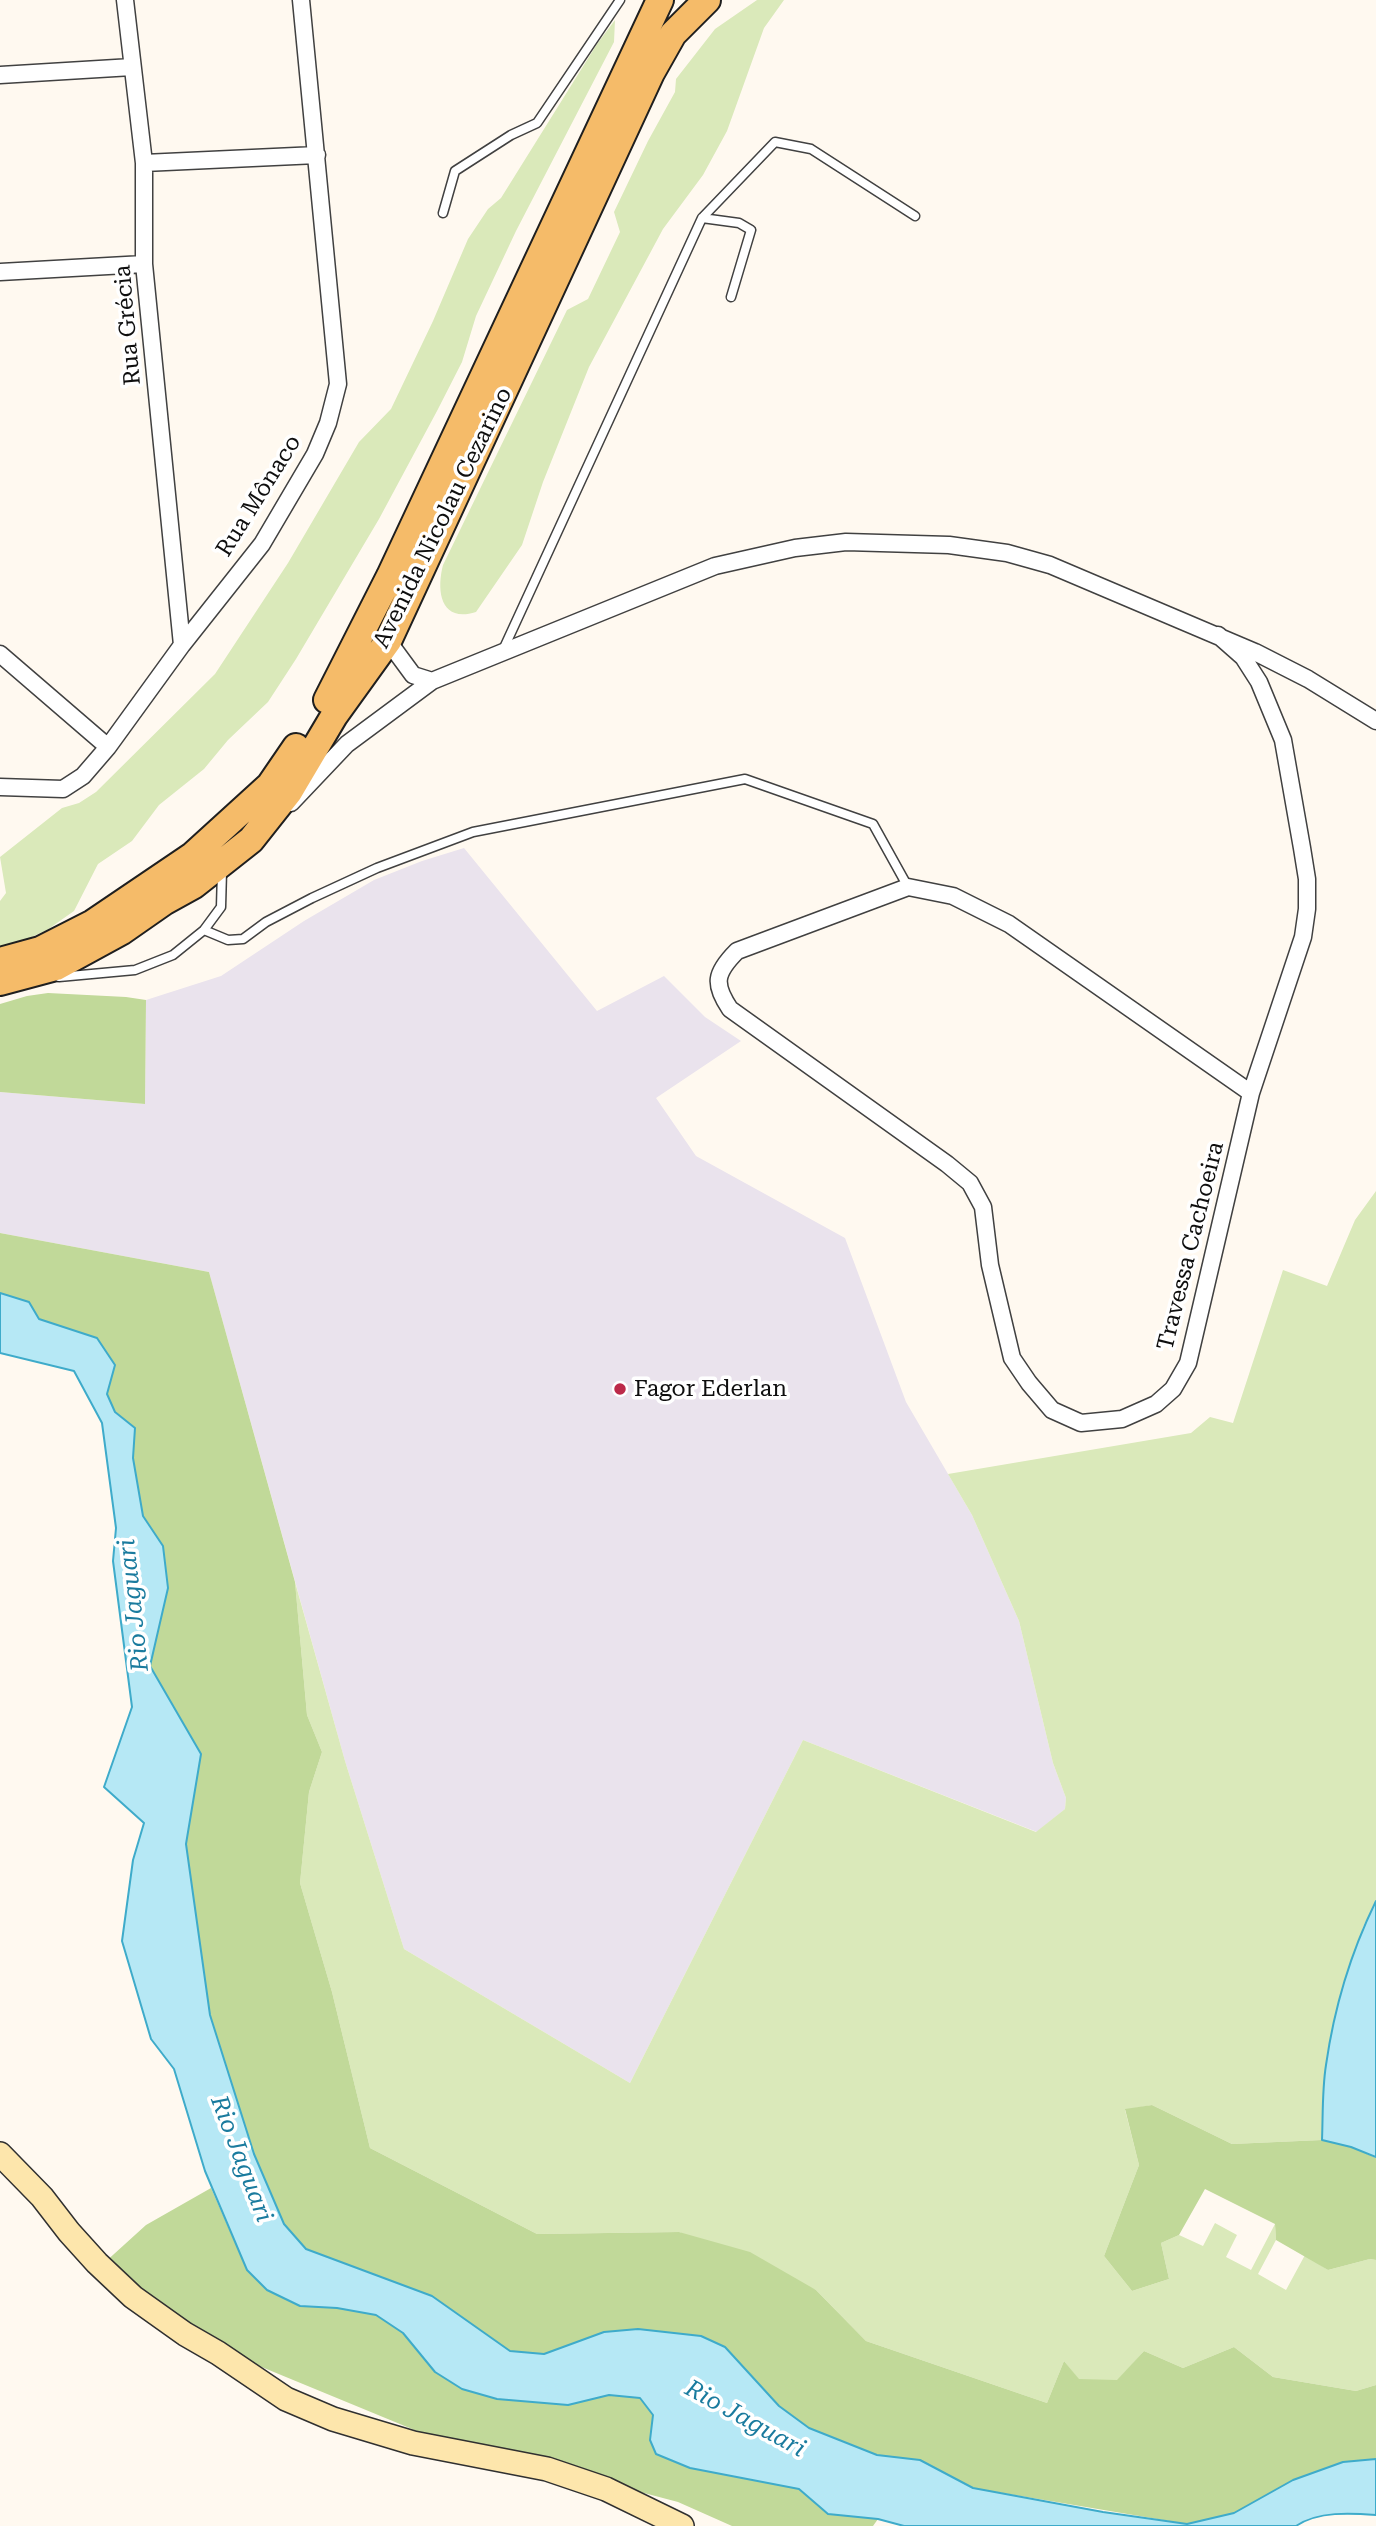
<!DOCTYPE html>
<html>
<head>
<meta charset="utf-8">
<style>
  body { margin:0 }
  canvas { display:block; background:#fff9f0 }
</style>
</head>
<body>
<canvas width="1376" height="2526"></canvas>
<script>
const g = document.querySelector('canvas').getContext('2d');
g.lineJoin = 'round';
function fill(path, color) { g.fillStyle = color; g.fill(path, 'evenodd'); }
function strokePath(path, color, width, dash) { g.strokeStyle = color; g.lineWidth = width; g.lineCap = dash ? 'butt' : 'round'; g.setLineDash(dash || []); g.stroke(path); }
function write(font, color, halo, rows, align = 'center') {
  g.font = font + ' "Roboto Serif",serif'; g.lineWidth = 7; g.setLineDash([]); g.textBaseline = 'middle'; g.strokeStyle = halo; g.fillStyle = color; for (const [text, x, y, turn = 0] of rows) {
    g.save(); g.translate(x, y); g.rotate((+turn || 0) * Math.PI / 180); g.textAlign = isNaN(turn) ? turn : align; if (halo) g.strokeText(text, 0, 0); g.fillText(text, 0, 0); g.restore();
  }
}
fill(new Path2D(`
  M 464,848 L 597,1011 L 664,976 L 705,1017 L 741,1041 L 656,1098 L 696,1156 L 845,1238 L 906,1402 L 972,1515 L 1019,1621 L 1053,1763 L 1066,1798 L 1065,1809 L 1037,1832 L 803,1740 L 630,2083 L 404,1949 L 345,1761 L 209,1272 L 0,1233 L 0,1092 L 145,1104 L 146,1000 L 221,976 L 304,921 L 374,880 L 422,861 Z`), '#eae3ed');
fill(new Path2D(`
  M 757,0 L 784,0 L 764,28 L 727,131 L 703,175 L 663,229 L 589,367 L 543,482 L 522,545 L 476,612 C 441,623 436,592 443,565 L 567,310 L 588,299 L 620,232 L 614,212 L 648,141 L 675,92 L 676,79 L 715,29 Z
  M 615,20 L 614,42 L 516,231 L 476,316 L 462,362 L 437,411 L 379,519 L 296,659 L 268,702 L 228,740 L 204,769 L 159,805 L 132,841 L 98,864 L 74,911 L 47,930 L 0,951 L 0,901 L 6,893 L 0,857 L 62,808 L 79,803 L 96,792 L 215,674 L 288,563 L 359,442 L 391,409 L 433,321 L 468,239 L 488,209 L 501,198 L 597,44 Z
  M 1376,1191 L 1376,1901 L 1363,1927 L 1326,2066 L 1322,2140 L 1232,2144 L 1152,2105 L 1125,2110 L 1139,2165 L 1104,2256 L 1132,2291 L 1169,2279 L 1161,2243 L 1179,2235 L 1203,2246 L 1215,2223 L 1237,2235 L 1226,2257 L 1251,2270 L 1275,2224 L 1276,2240 L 1258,2274 L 1286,2290 L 1305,2255 L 1328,2270 L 1370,2259 L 1376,2260 L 1376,2385 L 1356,2391 L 1273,2377 L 1234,2347 L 1183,2368 L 1144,2351 L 1118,2380 L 1079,2380 L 1064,2361 L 1047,2403 L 866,2341 L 816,2290 L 679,2232 L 537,2234 L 370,2148 L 332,1992 L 300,1883 L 309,1792 L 322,1752 L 307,1715 L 295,1582 L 345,1761 L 404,1949 L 630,2083 L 803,1740 L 1036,1832 L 1065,1809 L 1066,1798 L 1053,1763 L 1019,1621 L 972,1515 L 948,1474 L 1191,1433 L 1210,1417 L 1233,1423 L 1283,1270 L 1327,1286 L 1355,1220 Z`), '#dae9ba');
fill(new Path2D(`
  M 48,993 L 126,997 L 146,1000 L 145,1104 L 0,1092 L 0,1004 L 27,996 Z
  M 0,1233 L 209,1272 L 295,1582 L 307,1715 L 322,1752 L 309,1792 L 300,1883 L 332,1992 L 370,2148 L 537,2234 L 679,2232 L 750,2252 L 816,2290 L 866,2341 L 1047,2403 L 1064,2361 L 1079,2379 L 1117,2380 L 1144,2351 L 1183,2368 L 1234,2347 L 1273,2377 L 1356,2391 L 1376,2385 L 1376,2459 L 1343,2462 L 1293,2480 L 1234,2513 L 1187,2524 L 973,2488 L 920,2460 L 877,2455 L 809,2428 L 779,2406 L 725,2347 L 604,2332 L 544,2354 L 510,2351 L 432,2296 L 306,2249 L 284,2224 L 254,2154 L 210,2015 L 185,1844 L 200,1754 L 150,1666 L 168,1588 L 163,1546 L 143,1516 L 133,1458 L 135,1429 L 115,1412 L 107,1394 L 115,1365 L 97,1338 L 39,1319 L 29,1302 L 0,1293 Z
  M 1152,2105 L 1232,2144 L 1322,2140 L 1351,2147 L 1376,2158 L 1376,2260 L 1370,2259 L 1328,2270 L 1276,2240 L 1275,2224 L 1205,2189 L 1179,2235 L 1161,2243 L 1169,2279 L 1132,2291 L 1104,2256 L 1139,2165 L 1125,2109 Z
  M 211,2188 L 247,2270 L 300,2306 L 337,2308 L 376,2315 L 403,2333 L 435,2372 L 568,2405 L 609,2395 L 640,2398 L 653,2415 L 650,2440 L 690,2468 L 799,2489 L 828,2514 L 878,2519 L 873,2526 L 732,2526 L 678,2502 L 429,2436 L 218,2349 L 103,2264 L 146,2225 Z`), '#c1d999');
const water = new Path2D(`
  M 0,1293 L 29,1302 L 39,1319 L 97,1338 L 115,1365 L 107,1394 L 115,1412 L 135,1428 L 133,1458 L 143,1516 L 163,1546 L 168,1588 L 150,1666 L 201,1754 L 186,1844 L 210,2015 L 254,2154 L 284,2224 L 306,2249 L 432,2296 L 510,2351 L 544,2354 L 604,2332 L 638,2329 L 701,2336 L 725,2347 L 779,2406 L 809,2428 L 877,2455 L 920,2460 L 973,2488 L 1103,2512 L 1187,2524 L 1234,2513 L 1293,2480 L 1343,2462 L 1376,2459 L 1376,2515 C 1351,2513 1318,2511 1296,2526 L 904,2526 L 878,2519 L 828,2514 L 799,2489 L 690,2468 L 656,2454 L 650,2440 L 653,2415 L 640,2398 L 609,2395 L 568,2405 L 497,2399 L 462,2389 L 435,2372 L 403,2333 L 376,2315 L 337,2308 L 300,2306 L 267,2290 L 247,2270 L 205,2171 L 174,2069 L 151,2039 L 122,1941 L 133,1860 L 144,1823 L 104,1787 L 132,1707 L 113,1561 L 116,1528 L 102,1423 L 74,1371 L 0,1353 Z
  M 1376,1901 L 1376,2157 L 1351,2147 L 1322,2140 C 1323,2116 1322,2090 1326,2065 C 1334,2009 1351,1952 1376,1901 Z`);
fill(water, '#b6e8f5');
strokePath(water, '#3eabca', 2);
const service = new Path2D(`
  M 443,213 L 455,171 L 511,135 L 537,123 L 620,0
  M 702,218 L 739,223 L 751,230 L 731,297
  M 503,650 L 702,218 L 775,142 L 811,149 L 915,216
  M 204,930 L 228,940 L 243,939 L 266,922 L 312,898 L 377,868 L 473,832 L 745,779 L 873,824 L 908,887
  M 59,977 L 135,970 L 173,955 L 204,930 L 221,907 L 222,871`);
const minor = new Path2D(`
  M 125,0 L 144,163 L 144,264 L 182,645
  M 0,75 L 132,67
  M 144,163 L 317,155
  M 0,272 L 144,264
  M 1218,635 L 1243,657 L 1259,682 L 1283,740 L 1302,848 L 1307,879 L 1307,909 L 1303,937 L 1251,1093 L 1188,1363 L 1173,1389 L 1156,1404 L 1122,1419 L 1081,1423 L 1052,1410 L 1029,1383 L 1012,1358 L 990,1265 L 983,1207 L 970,1183 L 947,1164 L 730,1009 C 713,984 715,973 737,951 L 908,887 L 953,896 L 1009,924 L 1251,1093
  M 388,641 L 413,675 L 432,681
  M 0,654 L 108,747
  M 0,787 L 63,789 L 83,776 L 108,747 L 182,645 L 262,544 L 315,454 L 328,423 L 338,384 L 301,0
  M 291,803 L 347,744 L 432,681 L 715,566 L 795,548 L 846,542 L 949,545 L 1007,553 L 1050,565 L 1255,652 L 1308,679 L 1376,721`);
const secondary = new Path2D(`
  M 0,2154 L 42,2197 L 69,2232 L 97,2263 L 133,2297 L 185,2334 L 218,2353 L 286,2399 L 333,2419 L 413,2443 L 547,2469 L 606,2489 L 682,2526`);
const primary = new Path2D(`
  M 327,700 L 390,576 L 660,0
  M 0,961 L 40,950 L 93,923 L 192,856 L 270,785 L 296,747
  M 0,982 L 56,967 L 122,931 L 165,901 L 194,885 L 251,840 L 289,792 L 334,716 L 388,641 L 651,73 L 673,34 L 707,0`);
strokePath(service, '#414141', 11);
strokePath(minor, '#414141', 19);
strokePath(secondary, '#303030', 26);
strokePath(primary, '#1f1f1f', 30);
strokePath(service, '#fff', 8);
strokePath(minor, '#fff', 16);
strokePath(secondary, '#fde6ac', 23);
strokePath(primary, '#f5bb69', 26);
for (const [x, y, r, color] of [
  [620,1389,7,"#bc2949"]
]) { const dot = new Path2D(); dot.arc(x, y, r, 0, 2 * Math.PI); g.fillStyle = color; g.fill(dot); strokePath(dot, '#fff', 2.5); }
write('23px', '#0e0e0e', '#fff', [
  ["Rua Grécia",128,325,-95],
  ["Rua Mônaco",259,496,-58],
  ["Avenida Nicolau Cezarino",443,518,-64],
  ["Travessa Cachoeira",1191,1246,-76]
]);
write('23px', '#0e0e0e', '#fff', [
  ["Fagor Ederlan",634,1389]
], 'left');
write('italic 24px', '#1a7b9e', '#fff', [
  ["Rio Jaguari",134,1605,-96],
  ["Rio Jaguari",241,2159,69],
  ["Rio Jaguari",745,2419,29]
]);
</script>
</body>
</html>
